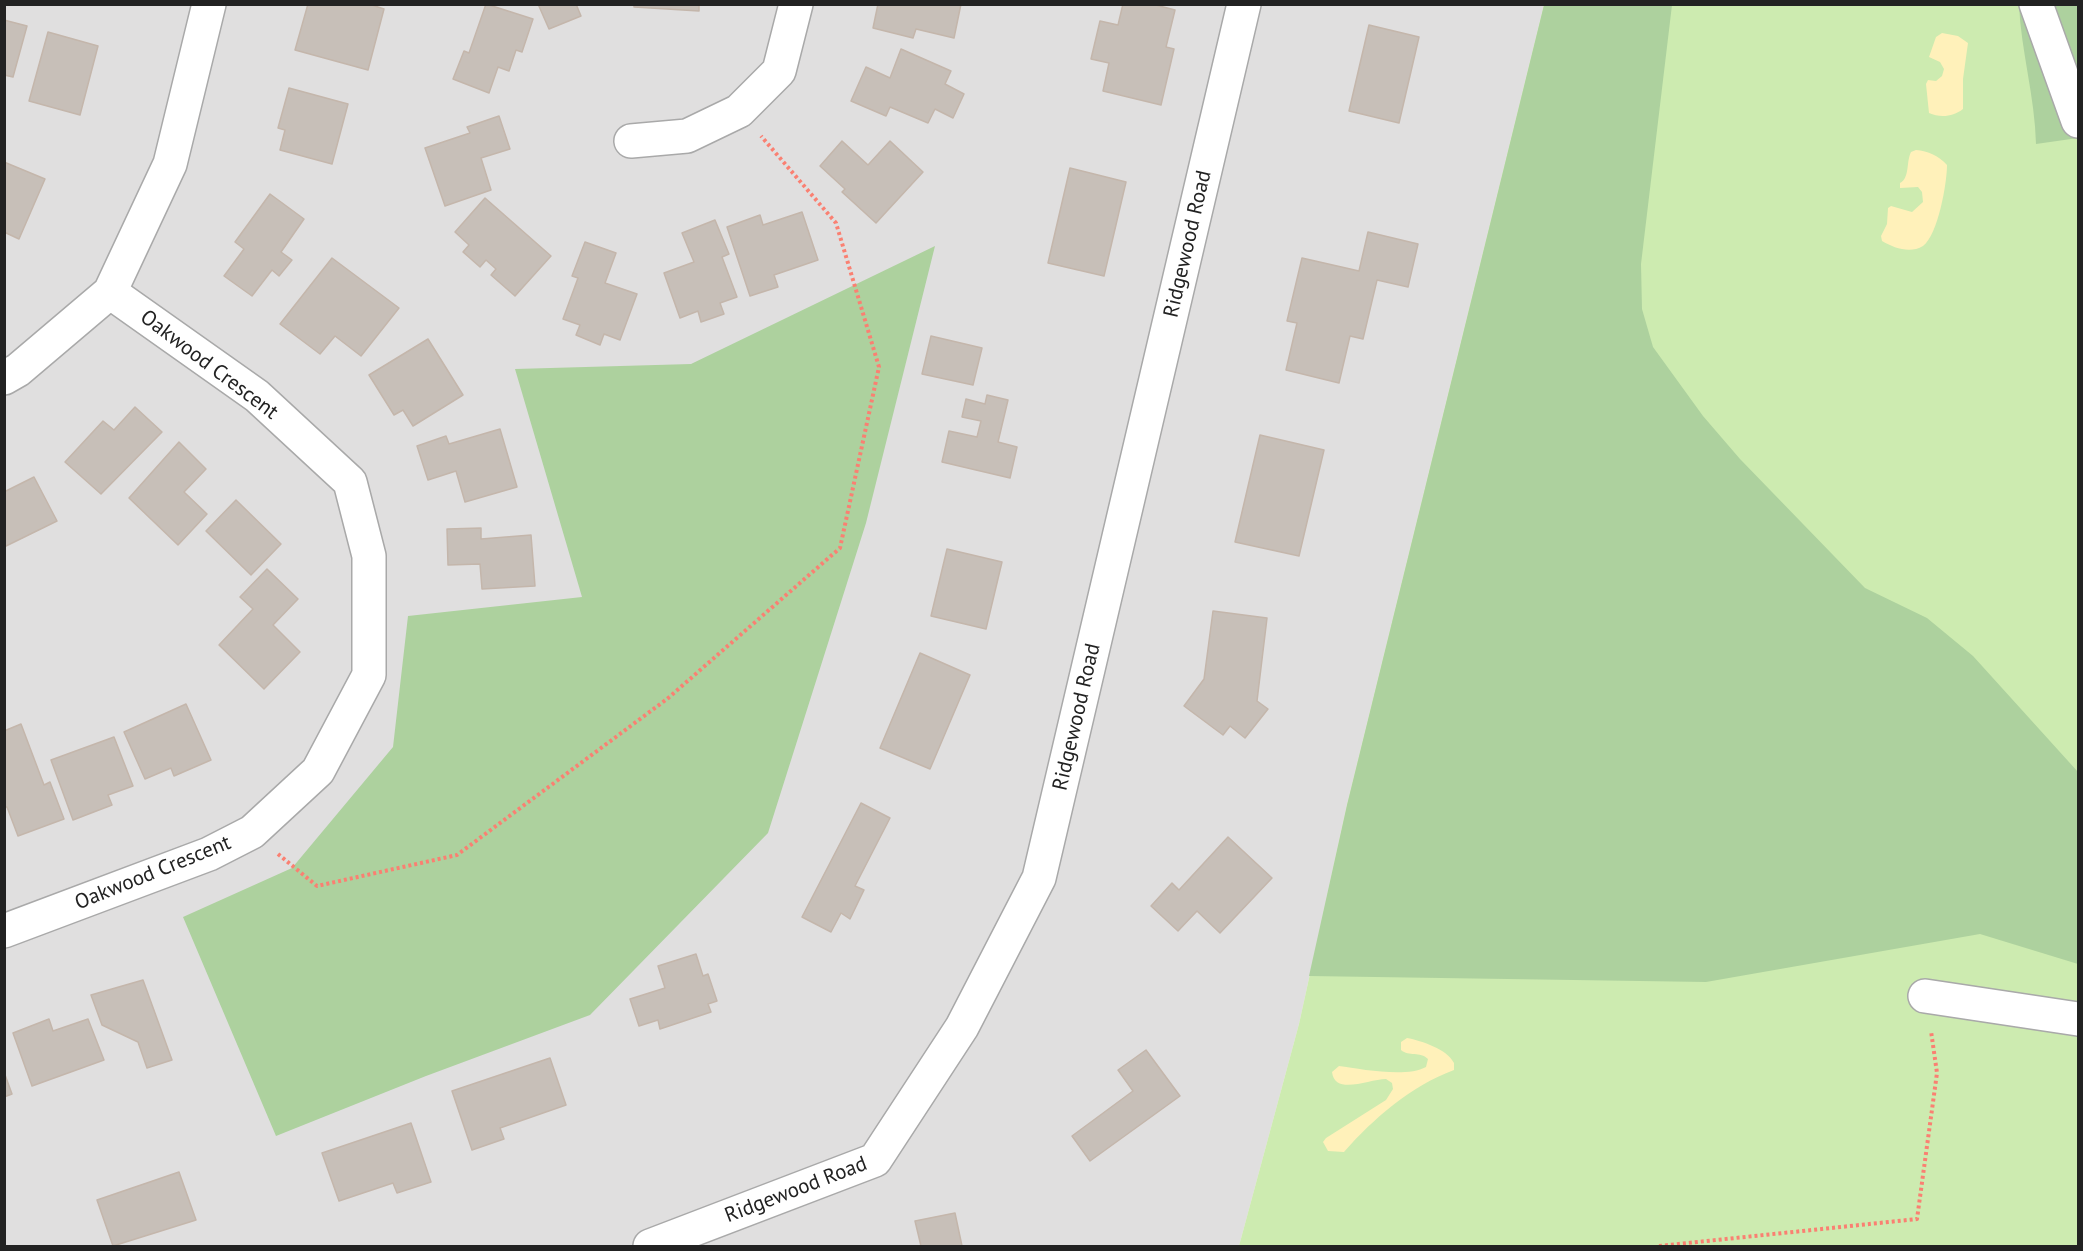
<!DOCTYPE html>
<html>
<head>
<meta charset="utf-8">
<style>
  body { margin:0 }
  #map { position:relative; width:2083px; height:1251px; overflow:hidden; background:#f2efe9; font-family:"PT Sans",sans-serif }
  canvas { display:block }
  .frame { position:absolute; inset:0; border:6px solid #222; pointer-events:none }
</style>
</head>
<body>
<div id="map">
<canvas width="2083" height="1251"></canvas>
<div class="frame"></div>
</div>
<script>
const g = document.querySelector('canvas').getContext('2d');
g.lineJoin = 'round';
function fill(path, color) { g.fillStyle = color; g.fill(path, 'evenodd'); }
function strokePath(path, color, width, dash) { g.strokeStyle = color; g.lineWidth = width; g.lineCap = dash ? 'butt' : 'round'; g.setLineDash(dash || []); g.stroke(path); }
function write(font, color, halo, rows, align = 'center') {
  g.font = font + ' "PT Sans",sans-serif'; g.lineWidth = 4.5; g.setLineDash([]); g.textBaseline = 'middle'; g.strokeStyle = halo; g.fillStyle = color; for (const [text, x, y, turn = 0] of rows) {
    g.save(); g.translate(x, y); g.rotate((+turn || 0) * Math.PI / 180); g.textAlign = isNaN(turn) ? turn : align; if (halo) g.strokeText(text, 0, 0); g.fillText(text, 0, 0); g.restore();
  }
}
fill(new Path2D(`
  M 5,5 L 1544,5 L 1347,805 L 1299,1024 L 1239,1246 L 5,1246 Z`), '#e0dfdf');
fill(new Path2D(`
  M 1544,5 L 2078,5 L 2078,1246 L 1239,1246 L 1299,1024 L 1347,805 Z`), '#cdebb0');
fill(new Path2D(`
  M 1544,5 L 1672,5 L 1641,264 L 1642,309 L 1653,347 L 1703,416 L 1740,459 L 1865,588 L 1927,618 L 1973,656 L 2078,772 L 2078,964 L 1980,934 L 1706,982 L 1309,976 L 1347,805 Z
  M 2019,5 L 2078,5 L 2078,138 L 2036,144 C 2035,97 2021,51 2019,5 Z
  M 935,246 L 866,523 L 768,833 L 590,1015 L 426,1076 L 276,1136 L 183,917 L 292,868 L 393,747 L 408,616 L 582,597 L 515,369 L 691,364 Z`), '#add19e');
fill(new Path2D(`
  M 1942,33 L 1958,36 L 1968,43 L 1963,79 L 1963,109 C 1953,117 1940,118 1929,113 L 1926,84 L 1928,80 L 1936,81 L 1942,76 L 1944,69 L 1940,62 L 1929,57 L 1936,37 Z
  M 1916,150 C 1928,151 1939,156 1947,165 C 1947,183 1938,235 1923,246 C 1910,254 1894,248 1882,241 L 1881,236 L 1887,224 L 1888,208 L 1891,206 L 1912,212 L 1923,202 L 1922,192 L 1918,187 L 1900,188 L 1900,183 C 1910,178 1906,162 1911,152 Z
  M 1407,1038 C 1422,1041 1447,1049 1454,1063 L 1454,1070 C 1411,1086 1374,1118 1344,1152 L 1328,1151 L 1323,1142 L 1326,1138 L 1386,1100 L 1393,1089 L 1392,1083 L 1386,1079 C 1369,1079 1335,1096 1332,1072 L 1339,1066 C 1361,1069 1406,1078 1426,1067 L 1428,1059 C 1420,1051 1409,1057 1401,1050 L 1401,1042 Z`), '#fff1ba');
const building = new Path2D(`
  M 308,4 L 369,4 L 384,9 L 368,70 L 295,50 Z
  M 486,4 L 533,19 L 522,52 L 516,50 L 509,71 L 498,67 L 489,93 L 453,79 L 464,51 L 469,53 Z
  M 538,4 L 576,4 L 581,16 L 549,29 Z
  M 634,4 L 699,4 L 699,11 L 634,7 Z
  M 878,4 L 961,4 L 954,38 L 916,29 L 913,38 L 873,28 Z
  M 1123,4 L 1152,4 L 1175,10 L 1166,47 L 1174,49 L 1161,105 L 1103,91 L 1109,63 L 1091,59 L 1100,21 L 1118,25 Z
  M 4,20 L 27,26 L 13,77 L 4,75 Z
  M 1369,25 L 1419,37 L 1399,123 L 1349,111 Z
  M 48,32 L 98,46 L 80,115 L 29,101 Z
  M 901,49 L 951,71 L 945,84 L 964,94 L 953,118 L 935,109 L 928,123 L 890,107 L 886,116 L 851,101 L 866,67 L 890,78 Z
  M 289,88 L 348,104 L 332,164 L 280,150 L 285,130 L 278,128 Z
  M 499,116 L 510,149 L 481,158 L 491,190 L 445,206 L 425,148 L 470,133 L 467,127 Z
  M 842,141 L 868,165 L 890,141 L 923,172 L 876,223 L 842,192 L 845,189 L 820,166 Z
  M 4,162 L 45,179 L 19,239 L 4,232 Z
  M 1070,168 L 1126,182 L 1104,276 L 1048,263 Z
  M 270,194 L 304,219 L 281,252 L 292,260 L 279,276 L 272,270 L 252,296 L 224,276 L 244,249 L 235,242 Z
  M 485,198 L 551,256 L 515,296 L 491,275 L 496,269 L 486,260 L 480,267 L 463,252 L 469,245 L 455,232 Z
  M 802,212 L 818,260 L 774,275 L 778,287 L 750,296 L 727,227 L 760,215 L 763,225 Z
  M 715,220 L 729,254 L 722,257 L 737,297 L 720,303 L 724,314 L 701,322 L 698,311 L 680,318 L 664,273 L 694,262 L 682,233 Z
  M 1368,232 L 1418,244 L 1408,287 L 1377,280 L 1363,339 L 1350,336 L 1339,383 L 1286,370 L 1297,323 L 1287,321 L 1302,258 L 1359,271 Z
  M 585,242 L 616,253 L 605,283 L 637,294 L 620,340 L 604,334 L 600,345 L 576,335 L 580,325 L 563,319 L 578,278 L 572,276 Z
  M 332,258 L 399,308 L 361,356 L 335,336 L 320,354 L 280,324 Z
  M 931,336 L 982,348 L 973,385 L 922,374 Z
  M 428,339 L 463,395 L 413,426 L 403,410 L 394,415 L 369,375 Z
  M 987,395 L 1008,400 L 998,442 L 1017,447 L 1010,478 L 942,462 L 949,431 L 977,437 L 981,421 L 962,417 L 966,399 L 985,404 Z
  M 135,407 L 162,432 L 101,494 L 65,462 L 103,421 L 114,430 Z
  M 500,429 L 517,487 L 465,502 L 456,471 L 428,480 L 417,446 L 446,436 L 449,444 Z
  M 1260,435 L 1324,450 L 1299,556 L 1235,542 Z
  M 179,442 L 206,469 L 184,492 L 207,514 L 178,545 L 129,498 Z
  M 34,477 L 57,521 L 4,547 L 4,492 Z
  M 236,500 L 281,544 L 251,575 L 206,531 Z
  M 481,528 L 481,539 L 531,535 L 535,586 L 482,589 L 480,564 L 448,565 L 447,529 Z
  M 947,549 L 1002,562 L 986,629 L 931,616 Z
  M 267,569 L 298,599 L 273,625 L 300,652 L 264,689 L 219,645 L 253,609 L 240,597 Z
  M 1213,611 L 1267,618 L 1257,701 L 1268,709 L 1245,738 L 1230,726 L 1223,735 L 1184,706 L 1204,679 Z
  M 920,653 L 970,675 L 930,769 L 880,748 Z
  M 186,704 L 211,760 L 174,776 L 171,768 L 145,779 L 124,732 Z
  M 21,724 L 44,785 L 50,782 L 64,819 L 18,836 L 7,807 L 4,807 L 4,731 Z
  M 114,737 L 133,786 L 108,795 L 112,805 L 73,820 L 51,760 Z
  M 861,803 L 890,818 L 855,886 L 864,890 L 850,919 L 841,913 L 831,932 L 802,917 Z
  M 1228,837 L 1272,878 L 1220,933 L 1197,911 L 1178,931 L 1151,906 L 1172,883 L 1179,890 Z
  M 696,954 L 703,976 L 708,974 L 717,1001 L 708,1004 L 711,1012 L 660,1029 L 658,1020 L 639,1026 L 630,999 L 665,988 L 658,966 Z
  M 143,980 L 172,1060 L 147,1068 L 138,1042 L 102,1025 L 91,995 Z
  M 49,1019 L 53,1031 L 88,1019 L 104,1060 L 32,1086 L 13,1033 Z
  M 1146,1050 L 1180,1096 L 1090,1161 L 1072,1136 L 1133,1091 L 1118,1070 Z
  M 550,1058 L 566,1105 L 500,1128 L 504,1139 L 472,1150 L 452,1091 Z
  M 4,1072 L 12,1094 L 4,1097 Z
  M 411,1123 L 431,1182 L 397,1193 L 393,1183 L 339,1201 L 322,1153 Z
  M 179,1172 L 196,1220 L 113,1246 L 97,1200 Z
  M 955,1213 L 962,1246 L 921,1246 L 915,1221 Z`);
fill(building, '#c7bfb8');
strokePath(building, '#c4b6ab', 1.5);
const minor = new Path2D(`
  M 2036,4 L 2078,121
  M 631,141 L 687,136 L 739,111 L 779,71 L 796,4
  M 4,378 L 18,370 L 110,292 L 170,164 L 209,4
  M 4,931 L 209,854 L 252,832 L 318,771 L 369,675 L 369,556 L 350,482 L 257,396 L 110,292
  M 1925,996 L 2078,1019
  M 650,1246 L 875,1160 L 962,1027 L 1039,878 L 1244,4`);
strokePath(minor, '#a9a9a9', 36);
strokePath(new Path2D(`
  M 278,854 L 317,886 L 457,855 L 667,699 L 840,548 L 879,367 L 836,223 L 761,136
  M 1659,1246 L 1917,1219 L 1937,1073 L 1931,1031`), '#fa8072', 4, [3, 3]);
strokePath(minor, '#fff', 33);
write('21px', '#222', '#fff', [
  ["Ridgewood Road",1188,244,-77],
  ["Oakwood Crescent",209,365,37],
  ["Ridgewood Road",1077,717,-77],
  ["Oakwood Crescent",153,873,-22],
  ["Ridgewood Road",796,1190,-21]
]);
</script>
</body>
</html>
